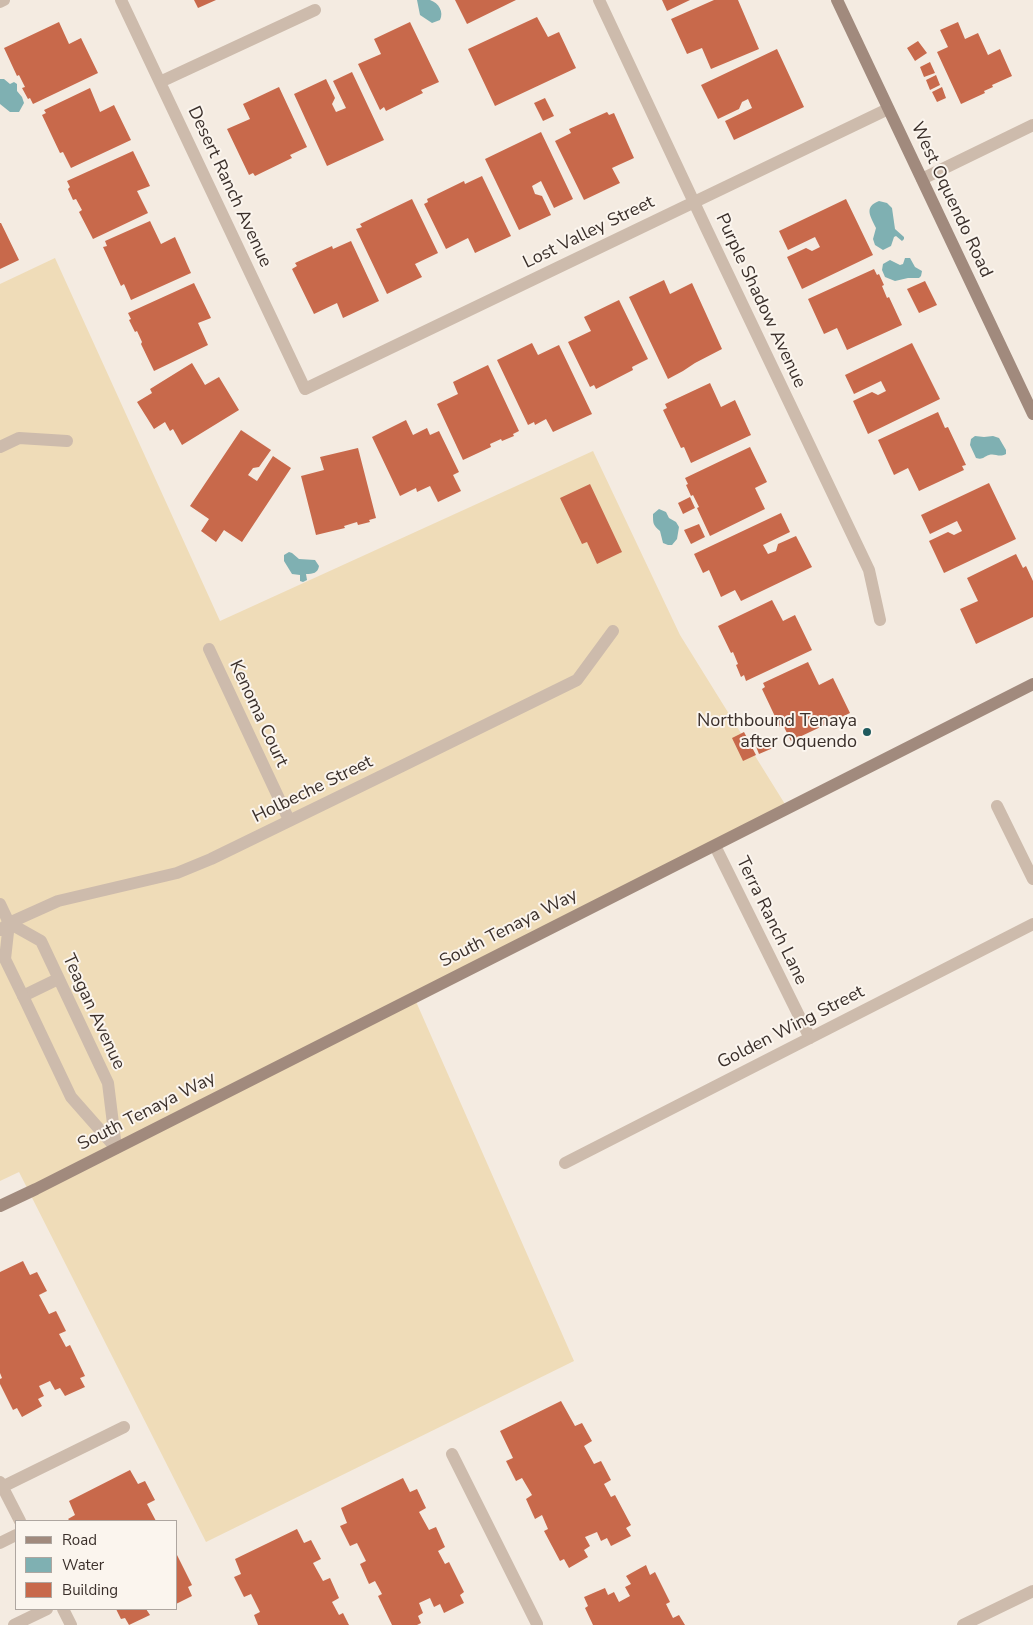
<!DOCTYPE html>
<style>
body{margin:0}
#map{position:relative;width:1033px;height:1625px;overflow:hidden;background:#f4ebe1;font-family:"Nunito Sans",sans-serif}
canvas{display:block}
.legend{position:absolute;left:15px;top:1520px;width:162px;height:90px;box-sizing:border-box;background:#fbf5ee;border:1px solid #aea6a0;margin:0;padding:6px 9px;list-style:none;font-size:15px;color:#3b302b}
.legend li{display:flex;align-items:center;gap:10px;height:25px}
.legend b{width:25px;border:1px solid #aea6a0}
</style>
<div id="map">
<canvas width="1033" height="1625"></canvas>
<ul class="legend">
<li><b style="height:6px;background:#a18a7d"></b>Road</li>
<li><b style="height:14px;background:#7fb0b2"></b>Water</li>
<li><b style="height:14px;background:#c8694b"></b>Building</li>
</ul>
</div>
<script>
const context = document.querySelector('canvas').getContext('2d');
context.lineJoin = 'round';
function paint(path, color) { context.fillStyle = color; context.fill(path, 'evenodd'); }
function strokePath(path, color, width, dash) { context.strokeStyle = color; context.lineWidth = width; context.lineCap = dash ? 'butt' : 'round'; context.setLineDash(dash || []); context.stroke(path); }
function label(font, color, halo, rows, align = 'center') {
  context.font = font + ' "Nunito Sans",sans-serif'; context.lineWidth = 4; context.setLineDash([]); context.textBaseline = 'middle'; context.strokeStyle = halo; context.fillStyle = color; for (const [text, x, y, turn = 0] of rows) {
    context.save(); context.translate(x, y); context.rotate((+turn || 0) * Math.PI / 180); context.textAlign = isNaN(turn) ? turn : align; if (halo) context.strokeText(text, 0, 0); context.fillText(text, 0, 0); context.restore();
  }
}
const sand = new Path2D(`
 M55 258 220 621 593 451 680 635 788 809 414 997 574 1361 206 1542 19 1172 0 1181V284Z`);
const water = new Path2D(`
 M417 0C420 0 427 0 430 0 439 3 444 12 440 20L432 23 420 15Z
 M0 79H4L10 84 14 82 17 84V91L22 97 24 103 19 112H10L0 104Z
 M879 201 887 203 892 208 895 229 904 237V239L902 241 896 236 894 237 891 246 883 250 875 245 873 239 876 228C871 217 863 207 879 201Z
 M905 258H910L915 267 922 271 921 276 919 278H908L895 281 885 277 882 270 883 264 890 260 900 265 903 264Z
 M975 436 984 437 993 436 999 438 1006 450V454C999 458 995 453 989 455 983 457 983 460 976 458L970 445 971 439Z
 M659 509 666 512 669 518 676 522 679 527 677 539 672 545H668L663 543 660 531C653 525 653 524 653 514Z
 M289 552 292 553 299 559 315 560 319 566C318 573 313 574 306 574L307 580 303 582 300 581V575L292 574 284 561V555Z`);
const building = new Path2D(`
 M194 0H216L198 8Z
 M455 0H516L467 24Z
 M662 0H690L667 11Z
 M714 0H738L759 49 711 69 702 48 687 54 671 19Z
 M537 17 548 37 559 32 576 68 495 106 468 49Z
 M59 22 69 44 81 38 98 73 33 104 30 98 28 99 22 88 25 87 19 75 17 76 4 48Z
 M410 22 439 82 421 90 423 93 386 111 384 107 380 110 358 64 381 54 374 39Z
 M958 22 965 39 978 33 988 55 1000 49 1012 76 992 85 993 87 984 91 985 93 961 104 937 52 948 47 940 30Z
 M918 41 927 53 915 61 907 48Z
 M777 49 804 107 734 140 725 121 752 108 748 99 742 102 739 109 718 119 701 85Z
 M930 62 935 73 924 77 920 67Z
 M352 72 384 140 327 166 294 94 326 79 335 98 332 104 336 112 346 108 333 81Z
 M936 75 940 85 930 90 926 80Z
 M279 87 307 147 290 155 292 158 255 176 253 173 249 175 227 129 250 119 243 104Z
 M942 87 946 98 937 102 932 92Z
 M90 88 100 112 114 105 131 140 71 168 63 152 60 153 42 115 46 113 44 110Z
 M545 98 554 116 543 121 534 103Z
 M607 112 609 115 614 113 634 158 612 168 620 183 584 200 555 141 571 133 569 129Z
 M541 132 573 199 554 208 541 181 532 186 535 194 542 196 551 215 519 230 485 159Z
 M133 151 150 186 137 191 148 213 93 239 79 212 82 210 76 199 73 200 68 189 70 187 67 181Z
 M482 176 511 236 475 253 468 238 446 249 424 204 428 202 427 199 464 181 465 184Z
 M412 199 438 253 415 264 422 277 387 294 356 229 362 227 360 224Z
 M846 199 873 255 802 289 787 257 806 248 812 251 820 247 815 237 788 250 779 231Z
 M150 221 161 244 175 237 191 273 131 300 124 284 121 286 103 247 107 246 105 241Z
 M0 223H1L19 260 0 269Z
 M351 241 379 301 343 318 337 303 314 314 292 269 297 266 295 263 332 246 333 249Z
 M874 269 877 275 879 274 884 285 882 286 887 298 889 297 902 325 847 350 837 328 824 334 808 299Z
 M664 280 670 294 692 283 722 349 695 363 683 371 668 379 629 297Z
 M925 281 937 305 919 313 907 289Z
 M194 283 211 318 198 323 208 345 154 371 141 344 142 342 137 331 135 332 129 320 131 319 128 313Z
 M619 300 648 359 632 367 633 370 596 389 594 385 590 387 568 342 591 331 584 317Z
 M532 343 538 355 559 345 592 414 553 432 546 419 535 425 534 422 528 425 497 360Z
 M912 343 940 399 868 434 853 401 872 392 878 395 886 391 881 381 854 394 845 375Z
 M192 363 205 385 219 377 239 410 182 445 173 429 170 431 165 422 154 429 137 402 152 393 150 389Z
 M488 365 519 431 513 434 514 436 502 441 501 439 490 444 491 447 463 460 437 404 458 394 453 382Z
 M710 383 721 407 735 400 751 435 691 463 684 447 681 448 663 410 667 408 665 404Z
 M938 412 945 428 948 427 966 465 962 466 964 470 919 491 908 468 894 475 878 440Z
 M406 420 413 435 427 428 430 435 439 431 459 472 453 475 461 491 438 502 430 486 417 492 416 488 400 496 372 437Z
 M241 430 271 450 259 467 253 468 248 475 257 481 273 456 291 468 242 542 224 530 216 542 201 531 209 519 190 506Z
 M750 447 767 482 755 488 765 509 710 536 697 508 699 507 693 495 691 496 686 485 688 484 685 478Z
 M358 448 376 518 369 520 370 522 358 525 357 522 344 526 345 528 316 535 301 476 324 470 320 457Z
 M989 483 1016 539 944 573 929 541 948 532 954 535 962 531 957 521 930 534 921 515Z
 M590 484 622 552 597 564 587 542 582 544 560 498Z
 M690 497 695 508 683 514 678 503Z
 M781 513 790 532 763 545 768 554 776 551 778 544 796 536 812 567 741 601 735 590 721 597 709 570 703 573 694 554Z
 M699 524 705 537 691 544 684 530Z
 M1016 554 1023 568 1026 566 1033 581V617L976 644 960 609 978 601 967 578Z
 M772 600 783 621 795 615 812 650 746 681 744 675 741 677 736 665 738 664 733 652 731 653 718 626Z
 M808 662 819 685 833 678 850 713 791 741 783 725 780 727 762 689 765 687 763 683Z
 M744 732 756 755 743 761 732 738Z
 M768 738 773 748 759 754 755 744Z
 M23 1261 30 1275 37 1272 47 1291 39 1295 49 1314 56 1311 66 1331 59 1334 66 1347 70 1345 85 1376 80 1378 85 1387 65 1396 60 1388 55 1390 50 1381 39 1386 44 1396 38 1399 42 1406 22 1417 17 1408 13 1410 0 1384V1379L2 1378 0 1373V1272Z
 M561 1401 575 1426 582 1423 592 1441 584 1446 594 1464 601 1461 611 1480 604 1484 611 1497 615 1495 631 1525 626 1528 631 1536 611 1546 607 1538 601 1541 597 1532 585 1537 590 1546 584 1550 588 1557 569 1568 564 1559 560 1561 544 1531 548 1529 542 1515 535 1519 526 1499 532 1495 522 1478 516 1481 506 1461 513 1458 500 1431Z
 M130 1470 138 1484 145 1481 155 1500 147 1504 156 1521H70L68 1519 75 1515 69 1501Z
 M403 1478 410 1492 417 1489 426 1508 419 1512 429 1530 436 1527 445 1547 438 1551 445 1564 449 1562 464 1592 460 1595 464 1603 444 1613 440 1604 434 1607 430 1598 419 1603 423 1613 418 1616 421 1623 417 1625H392L378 1596 382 1594 375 1581 369 1584 360 1564 366 1561 357 1543 350 1546 340 1526 347 1523 341 1508Z
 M297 1529 304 1543 311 1540 321 1559 313 1563 323 1581 330 1578 339 1598 332 1602 339 1615 343 1613 349 1625H258L254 1615 260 1612 251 1594 244 1597 234 1577 241 1574 235 1559Z
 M176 1553 192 1585 188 1587 192 1596 176 1604Z
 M646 1565 650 1575 655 1572 670 1602 666 1604 673 1618 679 1615 685 1625H593L585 1608 588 1606 584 1597 605 1588 608 1595 614 1592 619 1602 630 1596 625 1587 631 1584 626 1576Z
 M116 1609H146L150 1615 129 1625 125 1618 121 1619Z`);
const lane = new Path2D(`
 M23 996 58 979
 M452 1454 537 1624
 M0 1482 20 1521
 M2 1487 124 1427
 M0 1543 16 1535
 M63 1609 71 1625
 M14 1625 47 1609`);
const street = new Path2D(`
 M121 0 305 389 888 109
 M599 0 707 230 869 570 880 620
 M0 2 4 0
 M160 82 315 10
 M922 179 1033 125
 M0 447 19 438 67 441
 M209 649 289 820
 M997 806 1033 879
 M715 846 810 1038
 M0 904 9 923 5 959 23 996 71 1097 116 1148
 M9 923 41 941 108 1083 116 1148
 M0 930 9 923 58 901 177 873 211 859 402 766 577 680 613 631
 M565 1163 1033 924
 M963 1625 1033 1591`);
const secondary = new Path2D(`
 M837 0 1033 414
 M0 1206 36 1189 1033 684`);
const markers = [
 [867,732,5,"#1f5a5e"]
];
const streetNames = [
 ["Desert Ranch Avenue",229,187,65],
 ["West Oquendo Road",951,200,65],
 ["Lost Valley Street",589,233,-26],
 ["Purple Shadow Avenue",760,301,65],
 ["Kenoma Court",258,714,65],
 ["Holbeche Street",313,790,-26],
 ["Terra Ranch Lane",771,921,64],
 ["South Tenaya Way",509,929,-27],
 ["Teagan Avenue",93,1012,65],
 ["Golden Wing Street",791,1028,-27],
 ["South Tenaya Way",147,1112,-27]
];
const poiNames = [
 ["Northbound Tenaya",857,722],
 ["after Oquendo",857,743]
];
paint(sand, '#efdcb8');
paint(water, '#7fb0b2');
paint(building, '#c8694b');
strokePath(lane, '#cdbbac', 12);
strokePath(street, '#cdbbac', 12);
strokePath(secondary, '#a18a7d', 12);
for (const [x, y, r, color] of markers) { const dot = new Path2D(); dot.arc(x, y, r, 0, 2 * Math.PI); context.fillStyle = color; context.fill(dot); strokePath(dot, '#fbf5ee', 2); }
label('18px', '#3b302b', '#fbf5ee', streetNames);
label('18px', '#3b302b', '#fbf5ee', poiNames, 'right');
</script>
